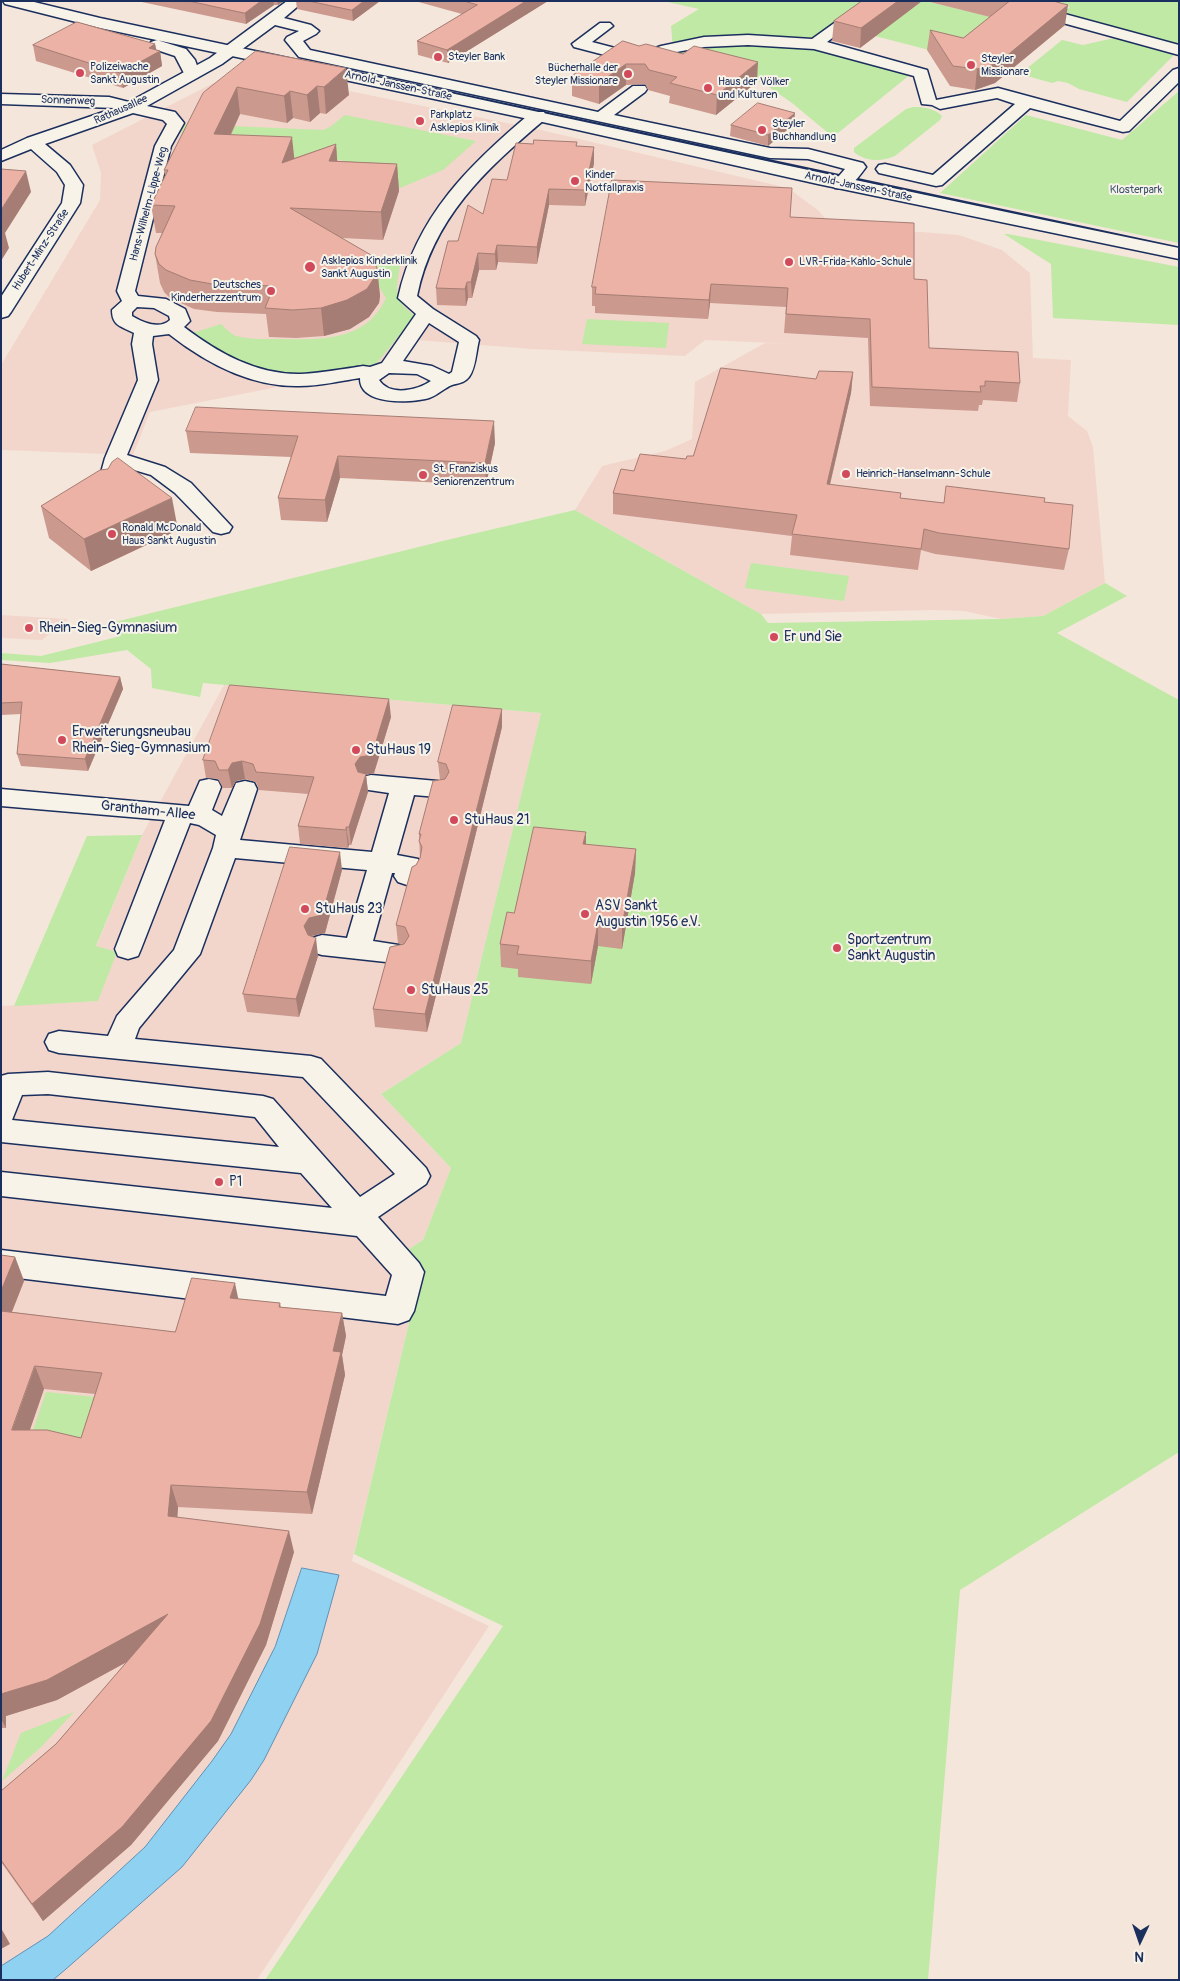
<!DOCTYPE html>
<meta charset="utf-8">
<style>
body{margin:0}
#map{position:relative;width:1180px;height:1981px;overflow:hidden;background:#f5e6db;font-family:Pangolin,sans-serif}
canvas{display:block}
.frame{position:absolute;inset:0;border:2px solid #1b2f5e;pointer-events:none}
.north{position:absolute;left:1115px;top:1916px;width:50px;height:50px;-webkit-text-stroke:4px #f7f3e8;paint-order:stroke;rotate:183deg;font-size:14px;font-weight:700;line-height:20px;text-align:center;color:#1b2f5e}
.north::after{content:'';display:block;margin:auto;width:18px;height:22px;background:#1b2f5e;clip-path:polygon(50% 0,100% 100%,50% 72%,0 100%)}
</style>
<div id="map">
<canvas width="1180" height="1981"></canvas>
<div class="frame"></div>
<div class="north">N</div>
</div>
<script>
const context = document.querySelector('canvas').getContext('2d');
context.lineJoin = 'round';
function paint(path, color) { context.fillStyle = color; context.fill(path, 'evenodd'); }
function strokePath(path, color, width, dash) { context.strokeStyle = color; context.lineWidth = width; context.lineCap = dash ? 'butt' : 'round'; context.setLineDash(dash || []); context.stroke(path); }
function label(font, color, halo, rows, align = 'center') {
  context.font = font + ' Pangolin,sans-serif'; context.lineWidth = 4; context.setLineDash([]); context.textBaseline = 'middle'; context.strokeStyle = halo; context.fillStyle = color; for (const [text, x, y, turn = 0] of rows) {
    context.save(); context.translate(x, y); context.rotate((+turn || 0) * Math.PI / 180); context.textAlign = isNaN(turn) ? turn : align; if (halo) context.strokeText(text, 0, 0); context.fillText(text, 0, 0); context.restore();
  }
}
const built = new Path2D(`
 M241 69 541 130 788 188 819 211 830 225 862 234 922 232 959 235 1002 250 1030 273 1033 358 1071 360 1068 416 1087 431 1093 447 1105 583 1043 616 1001 619 964 611 932 610 761 614 575 510 602 466 665 451 692 439 695 382 765 343 796 344 705 340 685 356 532 349 403 339 380 367 150 412 133 455 1 450V365L100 200 101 173 92 145Z
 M1 615 68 619 42 640 1 638Z
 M224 685 541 713 461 1043 381 1094 451 1168 423 1240 409 1249 422 1268 352 1561 489 1626 257 1980H1V1006L98 1001 116 952 96 947 142 835Z`);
const green = new Path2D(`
 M663 1H863L804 44 911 74 833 137 792 103 763 83 674 60 671 26 699 9Z
 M922 1H926L1007 21 960 58 875 36Z
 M1049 1H1179V46L1061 14 1070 7Z
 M1114 38 1174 55 1127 102 1079 89 1068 83 1058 81 1052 83 1020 74 1062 40 1083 45Z
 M1179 91V243L940 193 1026 115 1122 140Z
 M913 107C924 107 934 108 942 116L940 120 895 156C881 162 866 162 854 152V148L906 109Z
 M345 115 476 141 443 170 400 188 337 185 342 160 177 157 183 124 323 130 330 127Z
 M1004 234H1008L1179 267V325L1053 318 1051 264Z
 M335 256 401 260C397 288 390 297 415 316L376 364 290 376 235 363 189 334 221 324C225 328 231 334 236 336 250 340 268 339 282 339 322 340 367 341 386 298L376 282Z
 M587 319 669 323 666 348 582 344Z
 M575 510 761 614 768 623 1001 619 1043 616 1105 583 1127 596 1057 633 1179 700V1452L960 1590 928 1980H265L503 1626 354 1554 422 1268 409 1249 423 1240 451 1168 381 1094 461 1043 541 713 203 683 200 697 152 688 151 669 127 650 50 663 1 660V653L41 656 121 636 115 622 451 539Z
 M751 563 849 576 844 601 745 588Z
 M142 835 96 946 117 952 98 1001 14 1006 87 836Z
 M46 1392 106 1398 87 1458 26 1451Z
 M74 1712 41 1747 2 1781 21 1733Z`);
const water = new Path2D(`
 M302 1568 339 1575 317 1654 264 1760 251 1780 182 1867 66 1969 53 1980H1V1966L48 1936 145 1847 212 1761 231 1734 275 1647Z`);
const minor = new Path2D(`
 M287 1H304L284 18 311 25 319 31 316 34 303 41 310 50 598 112 633 86H645L647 89 645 92 614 115 770 148 808 149 863 163 866 167C858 178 849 191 835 188L832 184 845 169 808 159 770 158 299 57 285 40 287 37 299 31 275 25 222 64 147 106 175 112 184 123 171 146 135 291 138 296 166 299 185 309 190 321 184 327C218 353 257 375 301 374 322 373 343 369 363 366L370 367 382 363 416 314 398 298C416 216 470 164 532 112H544L546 116 544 120C485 170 433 218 417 296L433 309 476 336 479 340C476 351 476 368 469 377 464 383 459 383 452 385 444 388 438 395 429 398 412 403 359 406 360 378 340 381 320 386 299 386 251 387 206 363 169 334L153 336 152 344 158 380 127 455 165 467 191 483 232 527 229 532 221 534 213 532 175 493 151 475 124 467 117 494 114 499 106 500 98 499 95 494 105 458 138 380 132 344 134 333C121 326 112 326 112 310L122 301 117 291 155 146 167 124 163 120 133 113 45 144 70 165 83 185 80 203 11 312 8 316 1 318V297L62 203 65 185 57 172 31 149 1 161V150L27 138 115 108 1 104V94L109 97 129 102 210 58ZM137 307 154 308 169 316 170 320C159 330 142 322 132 316V312ZM429 323 459 342 452 372 449 374 432 366 403 361ZM389 373 417 374 431 381C418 390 390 397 379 380Z
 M865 1H882L827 42 927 70 936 100 998 88 1120 121 1173 70 1179 68V82L1129 131 1123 132 1030 108 942 185 936 186 879 173 876 169 879 165 885 164 933 175 1015 104 997 98 940 109 932 105 922 104 914 76 814 49 748 45 704 47 671 53 639 64 574 47 572 44 600 23H610L613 26 592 42 638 54 661 46 704 37 748 35 812 39Z
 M992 1H1017L1179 45V55L994 4Z
 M371 775 437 781 446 783 449 789 446 795 437 797 414 795 397 855 418 859 422 865 420 876 416 882 407 885 398 882 394 876 395 873H392L373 941 405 946 409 953 405 960 395 963 322 955 312 952 309 945 312 938 322 935 347 938 367 870 235 858 200 954 139 1028 135 1039 311 1056 321 1059 426 1168 430 1176 426 1184 378 1217 419 1263 424 1272 414 1311 409 1320 398 1324 1 1276V1250L386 1296 392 1275 357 1236 1 1196V1172L332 1208 301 1173 1 1142V1076L8 1074 48 1072 263 1096 273 1099 360 1197 395 1174 303 1077 59 1053 49 1050 45 1042 49 1034 59 1031 108 1036 117 1016 174 950 213 848 216 835 199 825 190 823 141 949 138 956 128 959 118 956 115 949 165 820 1 806V789L189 806 200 781 209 779 218 781 221 787 212 810 222 816 236 783 245 781 254 783 257 789 240 840 372 852 389 793 362 789 359 783 362 777ZM48 1094 255 1117 279 1147 12 1120 22 1095Z`);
const major = new Path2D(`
 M3 1H30L100 18C460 94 819 174 1179 248V259L818 184 538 121 100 28 5 4Z
 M157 40 186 49 195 60 200 74 198 77H186L175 56 151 48 149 45 151 42Z`);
const wall = new Path2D(`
 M137 1H284L278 5H274L246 24Z
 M296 1H380L353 21 297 9Z
 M415 1H548L448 63 418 55 417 41 462 14Z
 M862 1H922L860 48 832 41 834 21Z
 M926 1H1053L1065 25 995 83 975 90 950 86 927 50 930 30 963 38 990 17Z
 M623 41 757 82 716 115 669 103 670 96 648 90 645 84 626 85 599 104 572 96V76Z
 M155 44 156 50 160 51 162 66 123 88 36 61 33 45Z
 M256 51 349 95 326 114 320 113 310 122 293 118 287 123 240 114 231 135 294 158 336 144 337 161 397 164 399 191 383 240 342 238 377 268 380 296 379 303 369 317 350 329 324 336 296 338 269 337 266 314 217 312 194 309 170 298 164 292 160 283 155 254 162 233H156L151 205 165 176 164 170Z
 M794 124 768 146 730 136 731 125Z
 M577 142V146L594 163 585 206 549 205 537 264 498 262 496 270H479L472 298H468L466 306 437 305 436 288 458 241 483 214 533 144Z
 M790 217 914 279 929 348 1020 383 1017 402 983 400 982 405H979L978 411 870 406 868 338 784 333 786 307 710 303 708 319 595 313V306H592V287Z
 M853 372 851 393 830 485 901 498 944 503 1044 502 1069 549 1064 570 935 554 921 550 918 570 790 555 792 536 613 514V493L634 471 686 459 693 456 816 379Z
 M186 431 495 443 486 485 340 478 327 522 281 520 278 498 291 457 190 453Z
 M41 506 178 530 91 571 49 538Z
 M1 664 120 677 123 689 88 771 21 766 17 754 21 714 1 715Z
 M502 709V727L427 1032 375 1027 373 1009 403 944 398 943 396 925 416 865 420 858 419 834 440 780 438 762Z
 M391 717 374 773 366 775 368 792 351 845H349L348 848 300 844 298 826 308 794 259 790 256 782 245 779 236 781 232 788H223L218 779 206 778 203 760Z
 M586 845 636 849 635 873 622 949 598 946 591 984 518 977V969L501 967 500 944 514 913Z
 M342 870 325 933 311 936 318 956 299 1017 247 1012 243 994Z
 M1 1255 15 1257 24 1281 12 1312 175 1332 238 1299 280 1303 281 1307 342 1313 346 1336 342 1355 345 1375 312 1514 178 1507 177 1517 294 1552 266 1645 218 1741 131 1845 43 1921 1 1862V1791L56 1744 127 1662 57 1700 6 1716V1728H1ZM44 1389 95 1394 81 1438 30 1430Z`);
const shadedWall = new Path2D(`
 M261 1H273L274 5 246 24 245 13Z
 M277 1H284L278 5Z
 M364 1H380L353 21 352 10Z
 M526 1H548L448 63 447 50Z
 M898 1H922L860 48 861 28Z
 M1068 5 1065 25 995 83 975 90 977 69Z
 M155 44 157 53 160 51 162 66 123 88 120 73 149 48Z
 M758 62 757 82 716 115 717 95Z
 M626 64V85L599 104V83Z
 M346 68 349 95 326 114 324 87Z
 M317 86 320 113 310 122 307 95Z
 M237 87 240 114 218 161 214 134Z
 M290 91 293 118 287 123 284 96Z
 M795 113 794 124 768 146V135Z
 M292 137 295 165 282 163Z
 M336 144 338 172 329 161Z
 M594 147V163L585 206V190Z
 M397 164 399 191 383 240 381 212Z
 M26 171 31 192 5 233 9 248 1 261V210Z
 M549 189V205L537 264V247Z
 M497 245 498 262 496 270 495 254Z
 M478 253 479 270 472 298 471 282Z
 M377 268 380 296 379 303 369 317 350 329 324 336 321 308Z
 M467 282 468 298 466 306 465 289Z
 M711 284 710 303 708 319 709 300Z
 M853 372 851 393 825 505 827 484Z
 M494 421 495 443 486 485 485 463Z
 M338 456 340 478 327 522 325 500Z
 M172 498 178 530 91 571 84 539Z
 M120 677 123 689 88 771 85 759Z
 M389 699 391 717 374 773 366 775 368 792 351 845 349 827 357 782 355 764Z
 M502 709V727L427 1032 425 1014Z
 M242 761 245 779 236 781 232 788 228 770 232 763Z
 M346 827 349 845 348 848 346 830Z
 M586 832V855L583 844Z
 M636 849 635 873 622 949V926Z
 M340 852 342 870 325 933 311 936 307 944 304 926Z
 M598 923V946L591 984V961Z
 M316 938 318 956 299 1017 296 999Z
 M15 1257 24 1281 3 1334 1 1328V1291Z
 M235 1283 240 1307 230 1298Z
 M342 1313 346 1336 342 1355 345 1375 312 1514 307 1492 333 1351Z
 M35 1366 44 1389 22 1452 12 1430Z
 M171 1485 178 1507 176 1538 168 1516Z
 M289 1531 294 1552 266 1645 218 1741 131 1845 43 1921 32 1904Z
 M168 1614 176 1635 57 1700 6 1716V1728L1 1719V1694Z
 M1 1928 10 1944 1 1949Z`);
const building = new Path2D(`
 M189 1H261L245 13Z
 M309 1H364L352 10Z
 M464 1H526L447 50 417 41 477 5Z
 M862 1H898L861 28 834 21Z
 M1010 1H1053L1068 5 998 63 977 69 953 66 930 30 963 38Z
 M77 22 155 44 149 48 160 51 120 73 33 45Z
 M623 41 639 46 646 44 683 54 694 46 758 62 717 95 670 83 677 77 649 70 645 64H626L599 83 572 76Z
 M256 51 346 68 324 87 317 86 307 95 290 91 284 96 237 87 214 134 292 137 282 163 336 144 329 161 397 164 381 212 290 208 371 255 377 268 376 275 367 289 347 300 321 308 293 310 265 308 274 286 212 284 190 280 166 270 159 264 155 254 156 247 175 206 151 205 168 170H164L203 93Z
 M758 103 795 113 768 135 731 125Z
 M534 140 577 142 576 146 594 147 585 190 549 189 537 247 497 245 495 254 478 253 471 282H467L465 289 436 288 448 241H458L468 205 483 214 492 179 507 180 516 143 533 144Z
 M1 169 26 171 1 210Z
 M612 180 792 188 790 217 914 223V279L927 280 929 348 1018 352 1020 383 985 381V386H980L981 392 872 387 870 319 786 314 788 288 711 284 709 300 595 294 596 287H592Z
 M721 368 816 379 819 371 853 372 827 484 901 493 900 498 944 503 946 486 1045 498 1044 502 1073 505 1069 549 939 533 924 529 921 549 792 534 797 515 613 493 621 469 634 471 640 454 686 459 687 456H693Z
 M196 407 494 421 485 463 338 456 325 500 278 498 298 436 186 431Z
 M118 458 172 498 84 539 41 506 100 470 108 469 112 462Z
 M1 664 120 677 85 759 17 754 22 702 1 703Z
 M230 685 389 699 372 755 360 757 355 764 358 772 366 774 349 827H346V830L298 826 314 777 256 772 253 764 242 761 232 763 228 770H219L215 761 203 760Z
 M453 705 502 709 425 1014 373 1009 390 947 404 944 409 936 405 927 396 925 412 867 416 865 420 858 422 847 419 841 421 834H419L433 781 445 779 449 772 446 764 438 762Z
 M534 827 586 832 583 844 636 849 622 926 598 923 591 961 517 954 519 946 500 944 507 912 514 913Z
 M290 847 340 852 322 915 309 918 304 926 308 935 316 938 296 999 243 994Z
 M1 1255 15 1257 1 1291Z
 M192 1278 235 1283 230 1298 280 1303 279 1307 342 1313 333 1351 341 1352 307 1492 171 1485 168 1516 289 1531 260 1624 211 1721 122 1827 32 1904 1 1860V1791L56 1744 168 1614 47 1680 1 1694V1311L175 1332ZM35 1366 102 1373 81 1438 47 1430H12Z`);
const markers = [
 [438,57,5,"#d1495b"],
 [971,65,5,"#d1495b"],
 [80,73,5,"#d1495b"],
 [628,74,5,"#d1495b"],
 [708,88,5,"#d1495b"],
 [420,121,5,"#d1495b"],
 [762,130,5,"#d1495b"],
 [575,181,5,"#d1495b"],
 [789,262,5,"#d1495b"],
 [310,267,6,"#d1495b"],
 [271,291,5,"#d1495b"],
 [846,474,5,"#d1495b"],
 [423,475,5,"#d1495b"],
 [112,534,5,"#d1495b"],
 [29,628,5,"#d1495b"],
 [774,637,5,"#d1495b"],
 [62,740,5,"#d1495b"],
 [356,750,5,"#d1495b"],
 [454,820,5,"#d1495b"],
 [305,909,5,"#d1495b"],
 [585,914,5,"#d1495b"],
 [837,948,5,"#d1495b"],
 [411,990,5,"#d1495b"],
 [219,1182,5,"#d1495b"]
];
const farPoinames = [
 ["Steyler Bank",448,57],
 ["Steyler",981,59],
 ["Missionare",981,72],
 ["Polizeiwache",90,67],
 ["Sankt Augustin",90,80],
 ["Bücherhalle der",618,68,"right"],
 ["Steyler Missionare",618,81,"right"],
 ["Haus der Völker",718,82],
 ["und Kulturen",718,95],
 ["Parkplatz",430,115],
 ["Asklepios Klinik",430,128],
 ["Steyler",772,124],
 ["Buchhandlung",772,137],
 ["Kinder",585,175],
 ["Notfallpraxis",585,188],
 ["Asklepios Kinderklinik",321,261],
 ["Sankt Augustin",321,274],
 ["LVR-Frida-Kahlo-Schule",799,262],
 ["Deutsches",261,285,"right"],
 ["Kinderherzzentrum",261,298,"right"],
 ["St. Franziskus",433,469],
 ["Seniorenzentrum",433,482],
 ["Heinrich-Hanselmann-Schule",856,474],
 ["Ronald McDonald",122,528],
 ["Haus Sankt Augustin",122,541]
];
const farStreetnames = [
 ["Arnold-Janssen-Straße",398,86,12],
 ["Sonnenweg",68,101,2],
 ["Rathausallee",121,110,-24],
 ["Arnold-Janssen-Straße",858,187,12],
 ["Hans-Wilhelm-Lippe-Weg",149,204,-75],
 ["Hubert-Minz-Straße",41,250,-57]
];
const farParknames = [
 ["Klosterpark",1136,190]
];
const poiNames = [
 ["Rhein-Sieg-Gymnasium",39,628],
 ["Er und Sie",784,637],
 ["Erweiterungsneubau",72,732],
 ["Rhein-Sieg-Gymnasium",72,748],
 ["StuHaus 19",366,750],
 ["StuHaus 21",464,820],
 ["ASV Sankt",595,906],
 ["Augustin 1956 e.V.",595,922],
 ["StuHaus 23",315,909],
 ["Sportzentrum",847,940],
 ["Sankt Augustin",847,956],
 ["StuHaus 25",421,990],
 ["P1",229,1182]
];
const streetNames = [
 ["Grantham-Allee",148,811,6]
];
paint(built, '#f2d6cb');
paint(green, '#bfe9a5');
paint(water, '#8fd1f0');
strokePath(water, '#6190b6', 1);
strokePath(minor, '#1b2f5e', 3);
strokePath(major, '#1b2f5e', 3);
paint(minor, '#f7f3e8');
paint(major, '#f7f3e8');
paint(wall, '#cb998e');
paint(shadedWall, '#a57d74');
paint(building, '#ecb2a5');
strokePath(building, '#a57d74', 1);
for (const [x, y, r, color] of markers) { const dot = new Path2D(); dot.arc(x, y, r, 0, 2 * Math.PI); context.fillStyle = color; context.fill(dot); strokePath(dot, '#f7f3e8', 2); }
label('11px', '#1b2f5e', '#f7f3e8', farPoinames, 'left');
label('11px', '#1b2f5e', '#f7f3e8', farStreetnames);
label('11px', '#3c546c', '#f7f3e8', farParknames);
label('14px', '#1b2f5e', '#f7f3e8', poiNames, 'left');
label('14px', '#1b2f5e', '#f7f3e8', streetNames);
</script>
